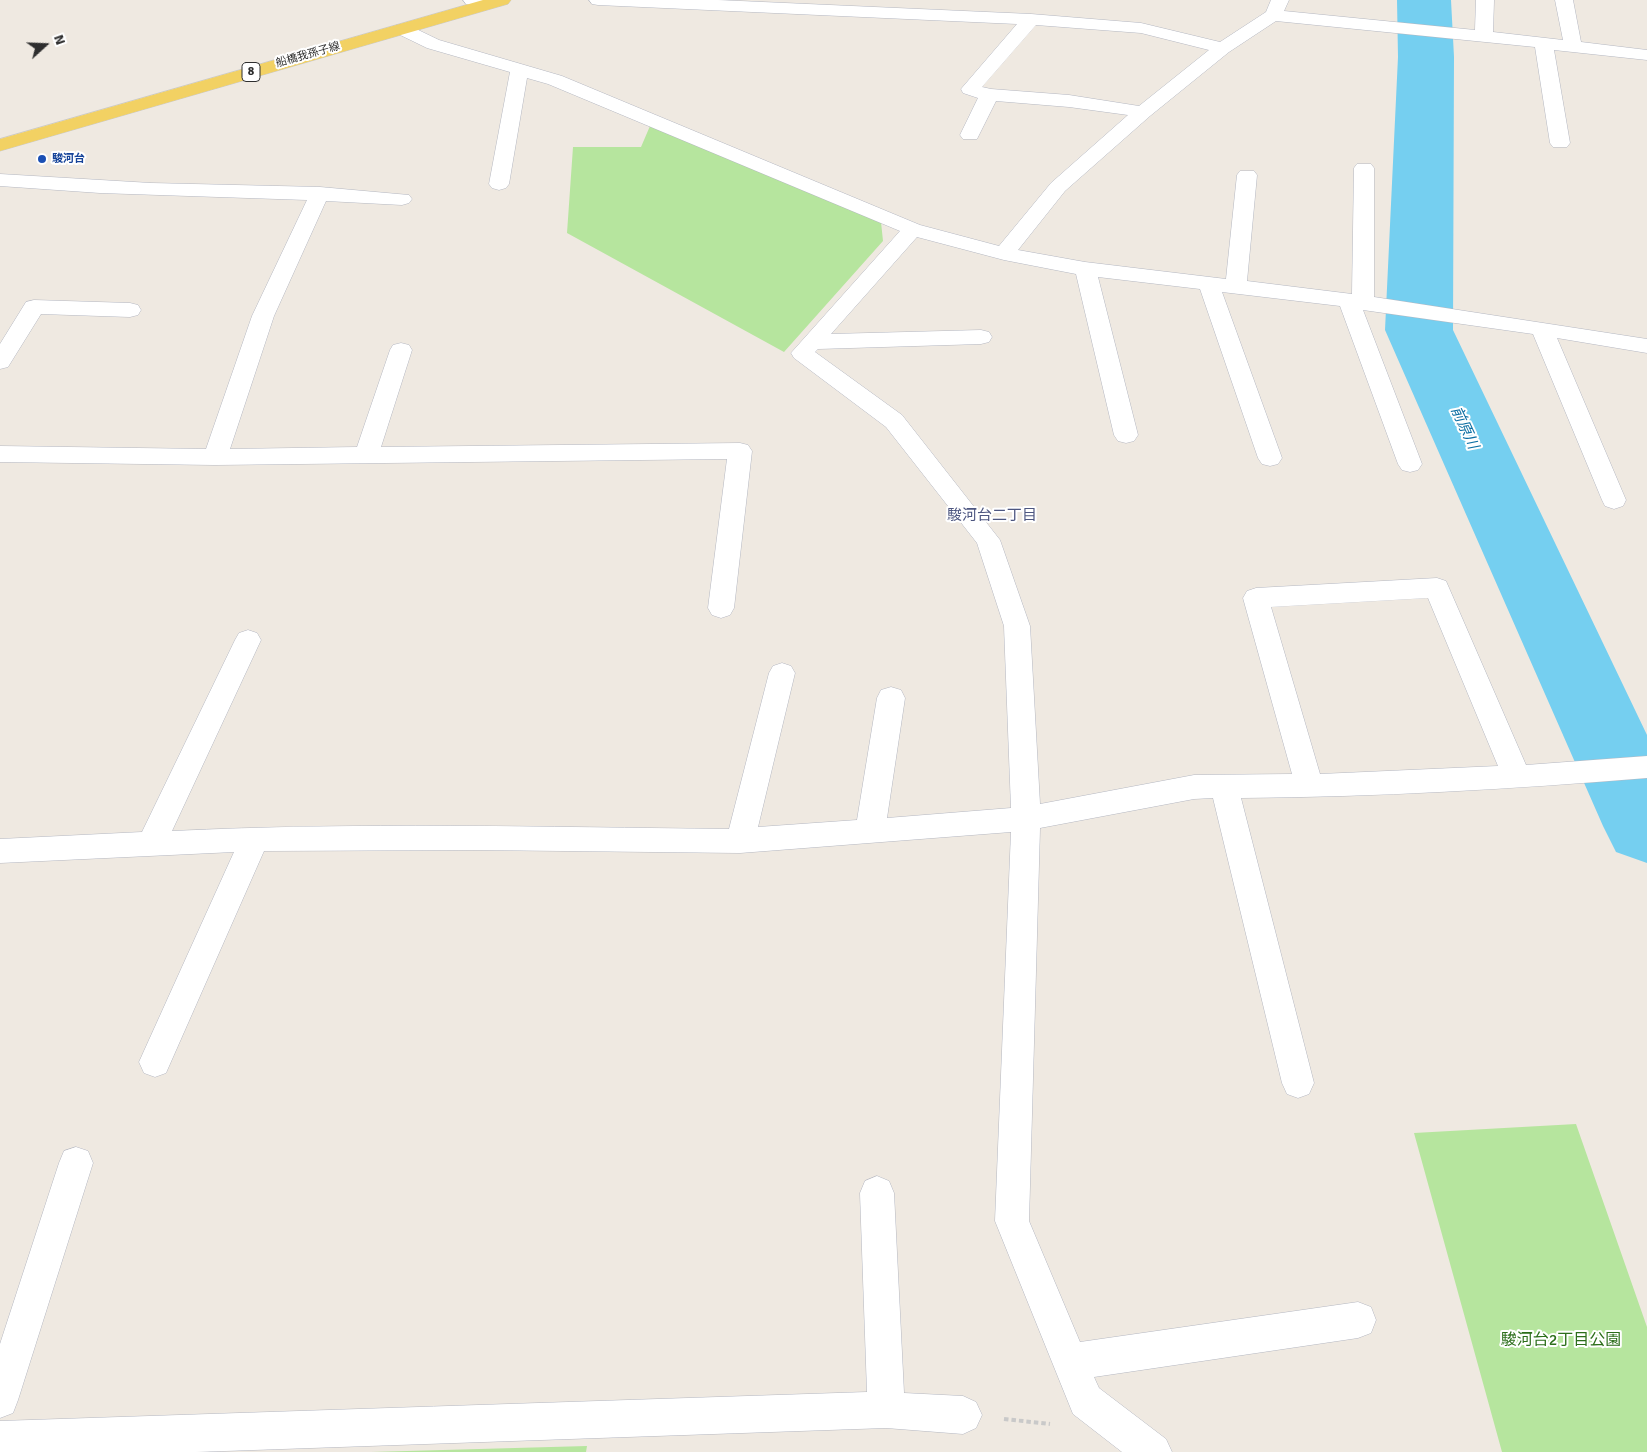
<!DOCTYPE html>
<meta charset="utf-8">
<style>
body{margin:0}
#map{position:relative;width:1647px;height:1452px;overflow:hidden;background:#efe9e1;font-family:Signika,sans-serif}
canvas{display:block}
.north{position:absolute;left:20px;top:20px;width:50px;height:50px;-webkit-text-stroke:4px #fff;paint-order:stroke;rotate:70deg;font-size:14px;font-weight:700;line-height:20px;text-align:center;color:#2e2e2e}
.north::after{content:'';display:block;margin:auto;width:18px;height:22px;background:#2e2e2e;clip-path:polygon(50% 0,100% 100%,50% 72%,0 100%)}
</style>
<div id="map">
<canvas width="1647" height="1452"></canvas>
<div class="north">N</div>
</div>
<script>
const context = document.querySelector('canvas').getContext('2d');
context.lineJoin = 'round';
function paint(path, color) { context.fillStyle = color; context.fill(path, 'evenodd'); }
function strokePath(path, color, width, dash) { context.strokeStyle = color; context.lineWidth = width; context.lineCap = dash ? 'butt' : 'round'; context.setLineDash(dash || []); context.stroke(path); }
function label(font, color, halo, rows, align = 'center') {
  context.font = font + ' Signika,"Noto Sans JP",sans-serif'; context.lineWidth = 4; context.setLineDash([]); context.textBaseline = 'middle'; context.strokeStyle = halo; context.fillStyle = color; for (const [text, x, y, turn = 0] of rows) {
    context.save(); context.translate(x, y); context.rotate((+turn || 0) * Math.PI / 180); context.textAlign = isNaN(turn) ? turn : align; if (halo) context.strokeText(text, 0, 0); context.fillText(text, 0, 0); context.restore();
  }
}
const green = new Path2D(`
 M650 126 881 222 883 241 784 352 567 233 573 147H641Z
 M1576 1124 1647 1327V1452H1502L1414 1133Z
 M587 1446 586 1452H371Z`);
const river = new Path2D(`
 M1397 0H1451L1454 57 1453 330 1647 735V863L1616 852 1603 826 1385 330 1398 57Z`);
const path = new Path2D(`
 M1004 1419 1050 1424`);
const minor = new Path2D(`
 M463 0H497L499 3 496 7 490 8 466 4Z
 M589 0H718L1031 14 1141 23 1220 42 1266 12 1271 0H1289L1284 11 1475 30 1476 0H1494L1493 32 1563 40 1555 0H1573L1581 42 1647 50V60L1554 50 1570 143 1567 147H1553L1550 143 1535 47 1276 21 1229 52 1150 116 1065 191 1018 250 1085 262 1226 279 1237 175 1240 171H1254L1257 175 1247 281 1352 294 1354 168 1357 164H1371L1374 168V297L1647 339V353L1557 338 1626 500 1623 506 1614 509 1605 506 1602 500 1533 334 1363 310 1422 464 1418 470 1410 472 1402 470 1398 464 1340 306 1222 292 1282 458 1278 464 1270 466 1262 464 1258 458 1200 289 1098 277 1138 435 1134 441 1126 443 1118 441 1114 435 1076 274 1004 260 917 237 831 334 981 330 989 332 992 337 989 342 981 344 818 349 815 352 902 415 1000 540 1030 626 1040 804 1194 775 1292 774 1243 598 1247 591 1256 588 1437 578 1446 581 1526 765 1647 756V778C1512 789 1377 797 1241 798L1314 1083 1309 1094 1298 1098 1287 1094 1282 1083 1213 798 1194 799 1040 828 1029 1221 1080 1342 1358 1302 1371 1307 1376 1320 1371 1333 1358 1338 1094 1377 1099 1388 1166 1439 1172 1452H1122L1073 1414 995 1221 1011 832 740 853 476 850 264 851 166 1073 155 1077 144 1073 139 1062 234 852 0 863V839L142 832 235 640 239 633 248 630 257 633 261 640 172 831C357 822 543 827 729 829L769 673 773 666 782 663 791 666 795 673 758 827 857 820 877 698 881 690 891 687 901 690 905 698 887 818 1011 808 1004 626 977 543 886 427 794 358 791 353 900 231 548 84 527 78 509 184 506 188 499 190 492 188 489 184 510 72 427 48 396 33 393 29 396 25H408L439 40 562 76 920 225 999 246 1051 183 1128 115 1069 107 996 101 977 139H963L960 135 978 98 963 93 961 89 1017 24 598 5 592 4ZM1036 25 1141 33 1209 50 1139 106 1069 95 991 89 982 87ZM1428 598 1498 766 1320 774 1271 607Z
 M0 174 151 183 320 187 409 195 412 199 409 203 402 205 326 201 274 316 230 449 357 447 390 350 393 345 401 343 409 345 412 350 381 447 740 443 748 445 752 451 734 608 730 615 721 618 712 615 708 608 727 459 215 465 0 462V446L206 449 252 316 307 200 100 193 0 186Z
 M34 300 130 303 138 305 141 310 138 315 130 317 41 314 8 367 0 369V344L26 302Z
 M76 1147 88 1151 93 1163 18 1400 13 1413 0 1418V1344L59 1163 64 1151Z
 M877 1176 889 1181 894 1193 904 1393 963 1396 976 1402 982 1415 976 1428 963 1434 886 1428 196 1452H0V1421L867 1392 860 1193 865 1181Z`);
const major = new Path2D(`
 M483 0H511L508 4 0 151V139Z`);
const markers = [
 [42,159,5,"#1a4fb4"]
];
const farStreetnames = [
 ["船橋我孫子線",308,55,-16]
];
const farTransitnames = [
 ["駿河台",52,159]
];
const shields = [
 [251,72,18]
];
const shieldNames = [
 ["8",251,72]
];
const waterNames = [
 ["前原川",1464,428,65]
];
const neighbourhoodNames = [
 ["駿河台二丁目",992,516]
];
const nearParknames = [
 ["駿河台2丁目公園",1561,1341]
];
paint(green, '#b6e59e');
paint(river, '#75cff0');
strokePath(minor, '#b4b7c1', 1);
strokePath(major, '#c9c9c9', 1);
strokePath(path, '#c9c9c9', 4, [4.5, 3]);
paint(minor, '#fff');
paint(major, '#f2d163');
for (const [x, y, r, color] of markers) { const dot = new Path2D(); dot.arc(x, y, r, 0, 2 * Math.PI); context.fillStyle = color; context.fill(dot); strokePath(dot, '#fff', 2); }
label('11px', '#2e2e2e', '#fff', farStreetnames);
label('bold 11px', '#164399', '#fff', farTransitnames, 'left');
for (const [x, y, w] of shields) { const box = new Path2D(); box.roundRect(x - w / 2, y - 9.5, w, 19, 4); context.fillStyle = '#fff'; context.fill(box); strokePath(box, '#2e2e2e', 1); }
label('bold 12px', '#2e2e2e', null, shieldNames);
label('italic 15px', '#0d6fa3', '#fff', waterNames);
label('15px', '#4d5680', '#fff', neighbourhoodNames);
label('16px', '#2c6e1b', '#fff', nearParknames);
</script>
